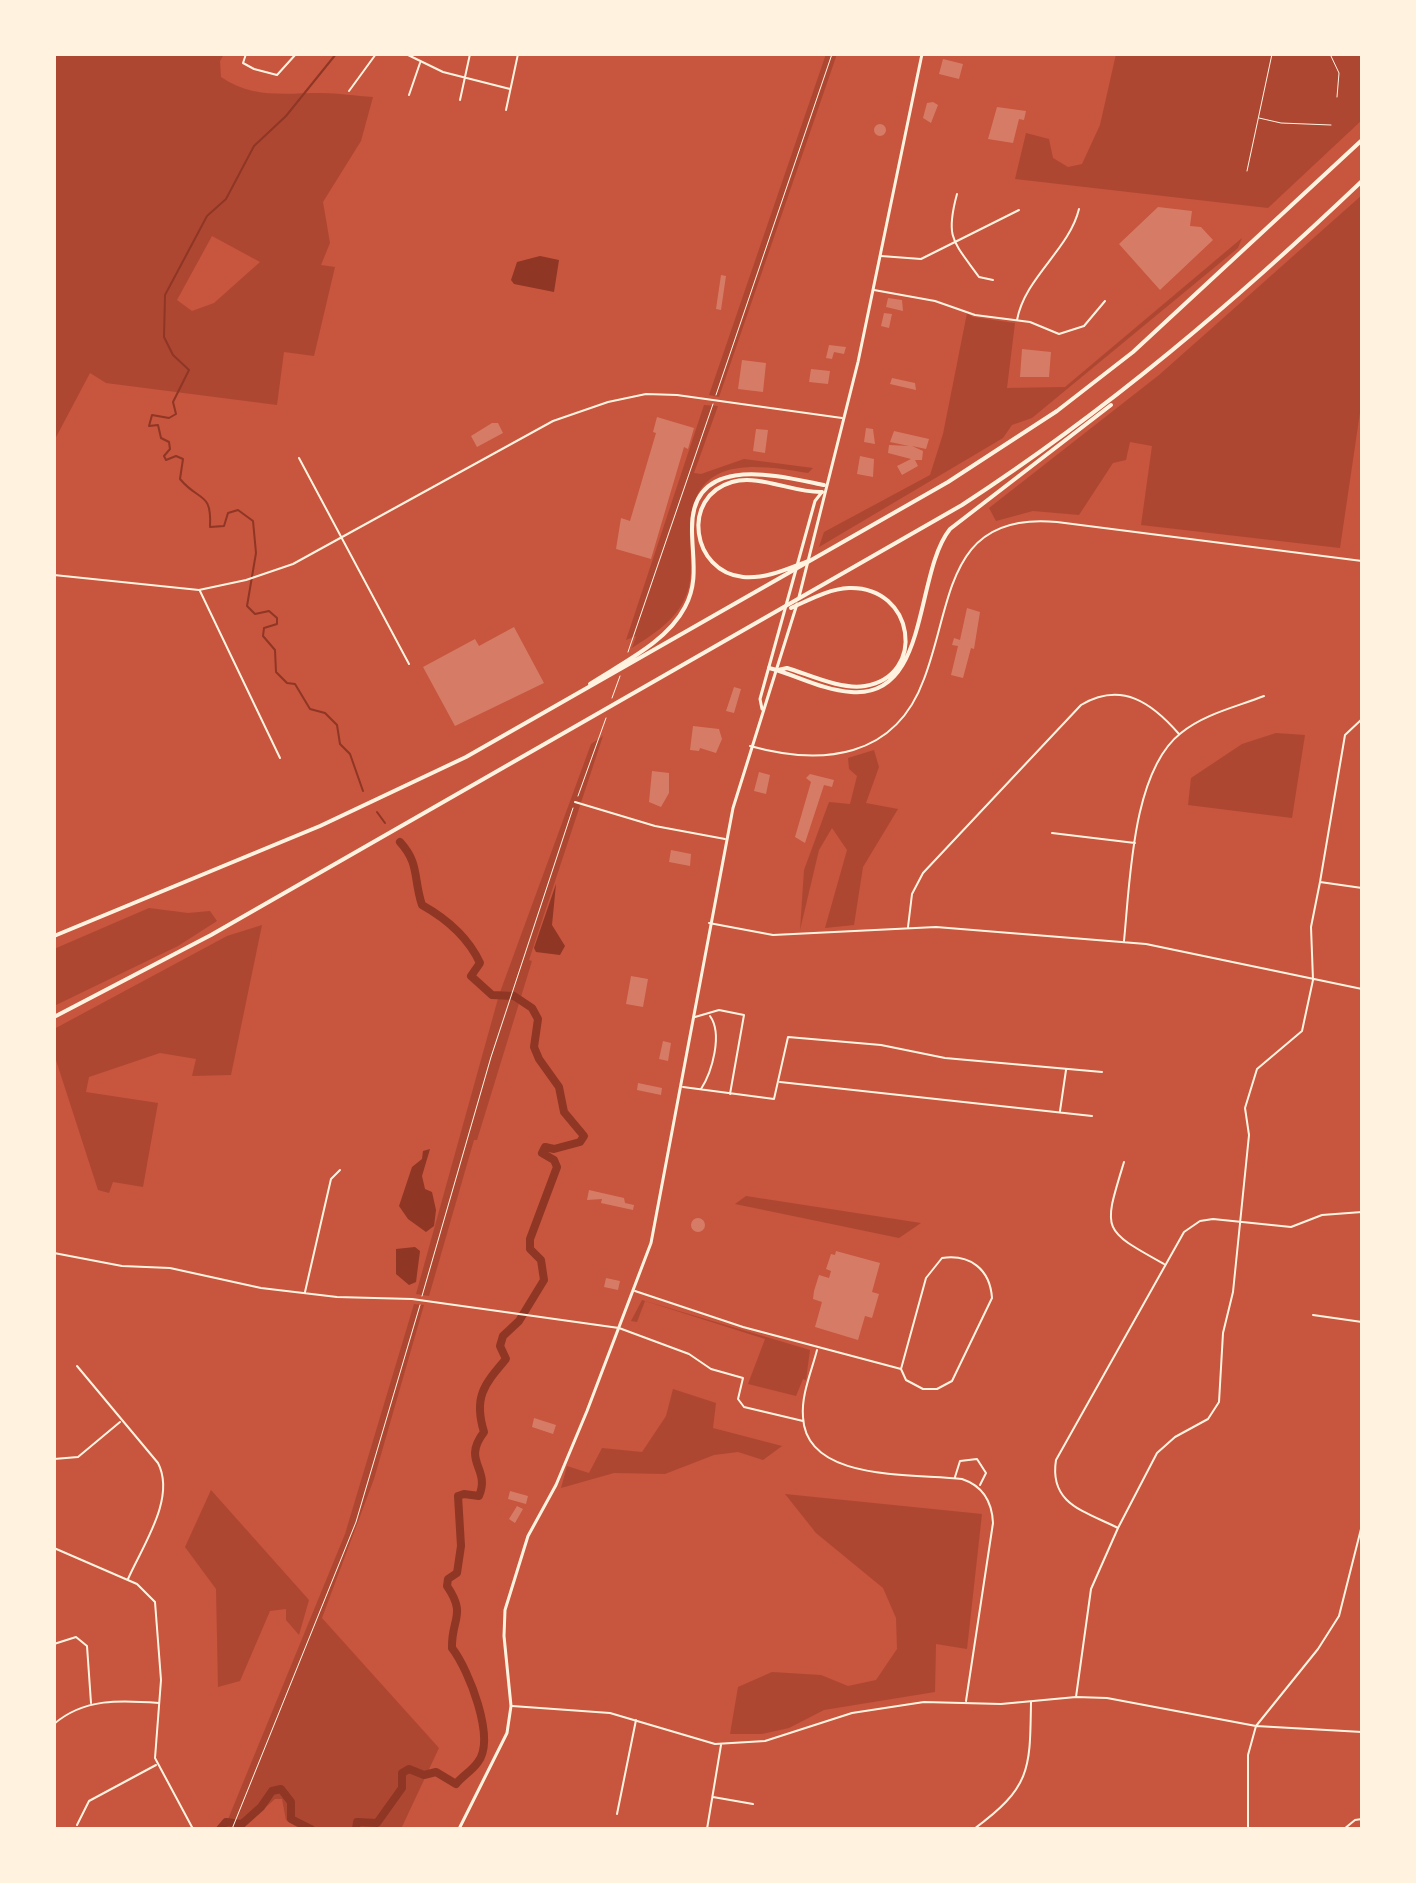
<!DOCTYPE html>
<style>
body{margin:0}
#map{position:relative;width:1416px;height:1883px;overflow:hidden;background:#c8553d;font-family:"Noto Sans",sans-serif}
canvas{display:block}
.frame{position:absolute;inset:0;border:56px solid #fff3e0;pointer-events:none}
</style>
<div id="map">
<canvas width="1416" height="1883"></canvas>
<div class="frame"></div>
</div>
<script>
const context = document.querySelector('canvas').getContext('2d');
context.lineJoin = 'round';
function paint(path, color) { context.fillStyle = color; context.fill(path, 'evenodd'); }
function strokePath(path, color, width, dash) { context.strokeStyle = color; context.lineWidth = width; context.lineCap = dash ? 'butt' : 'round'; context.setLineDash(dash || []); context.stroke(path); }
const green = new Path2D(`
 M54 54H224L220 61 221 77C252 99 286 93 321 93 338 93 356 96 373 97L361 141 323 202 330 243 321 265 335 267 314 356 284 352 277 405 106 383 90 373 54 441ZM212 236 260 262 214 303 192 311 177 300Z
 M826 54H837L719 397 709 395Z
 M1116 54H1362V120L1268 208 1015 179 1026 133 1049 139 1053 158 1068 167 1082 164 1100 125Z
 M1362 195V399L1340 548 1141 525 1152 446 1130 442 1126 460 1113 463 1079 515 1033 511 996 521 989 508 1159 375Z
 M1242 238 1238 248 1032 418 1012 425 1003 438 819 547 824 532 930 475 943 434 967 313 973 317 1015 323 1007 388 1065 387Z
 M704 405 718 406 694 473 701 474 744 459 813 468 808 473C750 463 688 455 690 538 690 557 694 580 685 598 675 621 652 635 632 648L636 636 626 640Z
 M1276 733 1305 735 1292 818 1188 805 1191 778 1242 744Z
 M603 736 529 960 532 961 477 1140H474L429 1296 416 1294 499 995 591 744Z
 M874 750 879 767 866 803 898 809 863 867 854 925 825 928 847 850 832 828 819 850 800 930 804 870 829 802 850 804 857 776 849 769 848 758Z
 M149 908 188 913 210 911 217 921 178 946 54 1006V949Z
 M262 925 231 1075 192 1076 196 1059 160 1053 89 1077 86 1092 158 1103 143 1187 113 1182 109 1193 98 1190 54 1054V1029L227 936Z
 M746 1196 921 1223 899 1238 735 1204Z
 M642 1300 810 1350 806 1380 803 1379 796 1396 748 1384 765 1339 645 1301 637 1322 631 1321Z
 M414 1304 424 1305 374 1479 322 1618 439 1748 401 1829H300L286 1820 282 1799H275L250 1821 242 1819 238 1829H224L345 1534Z
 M673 1389 716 1403 713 1428 782 1446 763 1460 738 1452 714 1455 665 1474 614 1473 561 1488 567 1466 589 1473 602 1448 642 1452 666 1416Z
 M211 1490 309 1600 299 1635 286 1620V1609L270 1611 240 1681 218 1687 216 1589 185 1547Z
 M785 1494 982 1514 967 1649 936 1644 935 1692 824 1710 789 1728 762 1734H730L738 1687 772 1672 821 1675 848 1686 876 1680 897 1649 896 1618 883 1588 816 1533Z`);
const water = new Path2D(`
 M540 256 559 260 554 292 514 284 511 280 517 262Z
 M556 884 552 925 565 946 560 955 536 952 534 948Z
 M430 1149 422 1176 425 1189 432 1192 436 1210 434 1226 426 1232 408 1219 399 1206 412 1167 422 1159 423 1151Z
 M415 1247 420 1251 416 1282 409 1285 396 1274V1249Z`);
const stream = new Path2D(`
 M336 54 286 116 254 146 226 199 207 216 165 295 164 337 173 355 189 370 173 402 176 414 169 418 152 415 149 426 158 425 161 438 169 442 170 449 164 456 166 460 176 456 183 459 180 479C199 502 212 491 210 527L224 526 228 513 238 510 253 521 256 553 247 606 255 614 269 611 277 618V624L264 628 263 636 275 650 276 672 287 683 295 684 310 709 325 713 337 725 340 744 350 754 363 791
 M377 812 385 823`);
const river = new Path2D(`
 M220 1829 226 1822 242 1824 261 1807 272 1791 281 1789 291 1802V1819L311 1829
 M356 1829 357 1822 377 1823 402 1788V1773L409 1769 424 1775 436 1772 456 1784C462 1776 472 1771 478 1762 496 1739 469 1670 452 1648 451 1619 467 1615 447 1586L448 1579 457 1573 461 1546 458 1496 464 1494 479 1496C491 1468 461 1462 484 1432 473 1396 485 1384 506 1359L500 1346 503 1336 519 1321 544 1280 541 1260 530 1249V1239L557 1167 554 1160 542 1153 545 1147 554 1149 580 1142 584 1136 564 1112 559 1087 539 1059 534 1047 538 1019 532 1008 514 996 492 995 471 976 480 963C468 937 447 919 422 905 413 878 420 864 400 842`);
const building = new Path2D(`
 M943 59 963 64 959 79 939 74Z
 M933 102 938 105 931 123 923 118 927 103Z
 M997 107 1026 111 1024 120 1019 119 1013 143 988 139Z
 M874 130a6 6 0 1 1 12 0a6 6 0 1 1-12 0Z
 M1158 207 1192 211 1190 226 1201 227 1213 240 1160 290 1119 244Z
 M721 275 726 276 721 310 716 309Z
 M888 298 902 300 903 311 886 307Z
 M884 313 892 314 889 328 881 326Z
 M829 345 846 347 844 354 834 352 832 359 826 358Z
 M1022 349 1051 352 1049 377H1020Z
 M742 360 766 363 763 392 738 389Z
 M811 369 830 371 828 384 809 382Z
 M892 378 915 383 916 390 890 384Z
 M657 417 694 428 688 449 684 447 651 559 616 549 621 518 630 521 656 433 653 432Z
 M492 423H498L503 433 477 447 471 436Z
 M866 428 873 429 875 444 864 442Z
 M756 429 768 430 765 453 753 451Z
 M894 431 929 439 926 449 912 446 923 451 922 460H915L918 466 902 475 897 466 911 459 888 453 889 445 909 446 890 442Z
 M860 456 874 459 873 477 857 474Z
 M967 608 980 612 974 649 971 648 963 678 951 675 958 646 952 645 954 638 960 640Z
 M514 627 544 683 455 726 423 667 475 639 479 646Z
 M734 687 741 689 734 713 726 711Z
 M693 726 719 729 722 739 716 753 700 748 699 751 690 750Z
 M652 771 669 773V793L661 807 649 802Z
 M759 772 770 775 766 794 754 791Z
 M810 774 834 780 832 787 824 785 805 843 795 837 811 782 806 778Z
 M671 850 691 854 690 866 669 862Z
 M631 976 648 979 643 1007 626 1004Z
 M663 1041 671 1043 668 1061 659 1059Z
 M638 1083 662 1088 661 1095 637 1090Z
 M589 1190 624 1198 625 1203 634 1205 633 1210 601 1203 602 1199 587 1200Z
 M691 1225a7 7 0 1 1 14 0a7 7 0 1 1-14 0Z
 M836 1251 880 1263 872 1292 879 1294 872 1318 865 1316 858 1340 815 1327 822 1302 813 1299 814 1291 819 1275 829 1278 831 1271 826 1269 831 1254 835 1255Z
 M606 1278 620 1281 618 1290 604 1287Z
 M534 1418 556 1425 553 1434 532 1427Z
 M510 1491 528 1496 526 1504 508 1499Z
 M517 1506 523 1509 515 1523 509 1519Z`);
const path = new Path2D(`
 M716 395 832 54
 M628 652 713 404
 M612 698 620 676
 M578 796 606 718
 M422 1296 491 1057 573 808
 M232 1829 356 1522 420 1305`);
const service = new Path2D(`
 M1330 54 1339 73 1337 97
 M1259 118 1281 123 1331 125
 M1247 171 1272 54`);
const minor = new Path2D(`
 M246 54 243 63 254 69 277 75 296 54
 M406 54 443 72 510 89
 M349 91 376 54
 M409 95 420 63
 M460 100 470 54
 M506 110 518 54
 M957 194C945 238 953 241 979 277L993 280
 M881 256 921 259 1019 210
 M874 290 935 301 975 315 1030 322 1059 334 1084 326 1105 301
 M1017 320C1025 277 1069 250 1079 209
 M299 458 409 664
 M54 575 199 590 246 580 293 564 553 421 608 402 646 394 677 395 842 418
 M200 591 280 758
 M1362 719 1345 735 1320 882 1362 888
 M575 802 655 826 725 839
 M1052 833 1135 843
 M709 923 773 935 936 927 1146 944 1362 989
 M908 927 912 894 923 873 1081 705C1122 681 1152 703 1179 734
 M1124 941C1130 882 1132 771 1181 733 1204 714 1236 707 1264 696
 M695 1017 719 1010 744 1015 730 1094
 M780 1082 1092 1116
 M683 1087 774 1099 788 1037 881 1045 945 1058 1102 1072
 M701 1089C712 1072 723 1034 710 1016
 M1060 1111 1066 1070
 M1124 1162C1103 1231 1101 1229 1164 1264
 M54 1253 122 1266 170 1268 261 1288 337 1297 412 1299 619 1328 689 1354 711 1369 743 1378 738 1399 744 1407 803 1421
 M635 1291 743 1327 901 1369 906 1380 923 1389H937L952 1381 992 1298C990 1269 970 1254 942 1258L926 1278 901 1369
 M305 1292 331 1179 340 1170
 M1313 1315 1362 1322
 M817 1350C812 1370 801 1395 803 1417 806 1483 915 1473 962 1479 983 1486 992 1501 993 1523L966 1701
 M77 1366 158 1463C176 1498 143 1545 128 1579
 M54 1459 78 1457 120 1422
 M955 1477 960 1461 977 1459 986 1473 980 1485
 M1118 1528C1084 1511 1049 1504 1056 1460L1184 1232 1200 1221 1213 1219 1291 1227 1322 1215 1362 1212
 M54 1548 137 1584 155 1602 161 1680 155 1758 193 1829
 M54 1644 76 1637 87 1646 91 1703
 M1076 1697 1091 1589 1118 1528 1157 1453 1175 1437 1208 1419 1219 1402 1223 1333 1233 1292 1249 1135 1245 1108 1257 1069 1302 1031 1313 980 1311 927 1320 882
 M54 1724C84 1698 121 1700 159 1703
 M713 1797 753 1804
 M617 1814 636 1720
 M77 1825 89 1801 156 1765
 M707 1829 721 1745
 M974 1829C1031 1787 1030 1770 1031 1702
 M1344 1829 1355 1820 1362 1819`);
const tertiary = new Path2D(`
 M750 746C822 766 895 759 924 679 953 604 945 511 1057 522L1362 561
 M512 1706 610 1713 715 1744 765 1741 852 1713 924 1702 1001 1704 1076 1697 1107 1698 1256 1726 1362 1732
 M1248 1829V1755L1256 1726 1318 1649 1339 1616 1362 1525`);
const trunk = new Path2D(`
 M799 597 858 362 922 54
 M762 709 760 699 815 501 822 492
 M459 1829 507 1733 511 1706 504 1636 505 1610 528 1536 556 1485 587 1411 651 1243 733 808 797 604`);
const motorway = new Path2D(`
 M808 561C787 569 766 579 743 577 692 572 680 497 732 482 759 474 794 493 822 492
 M769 668C796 675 822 690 851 692 930 699 914 574 950 529L1111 405
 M778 670 787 668C810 675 841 690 865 686 927 676 915 586 849 588 828 589 809 600 791 608
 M590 684C622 663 667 642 685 607 699 581 692 557 692 529 691 452 779 476 824 485
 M54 936 320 826 466 757 948 482 1057 411 1133 352 1362 140
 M54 1017 211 935 962 505C1108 410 1236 301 1362 181`);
paint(green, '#ae4732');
paint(water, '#8f3625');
strokePath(stream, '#8f3625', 2);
strokePath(river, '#8f3625', 8);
paint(building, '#d67c66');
strokePath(path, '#fff3e0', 1);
strokePath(service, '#fff3e0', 1);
strokePath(minor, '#fff3e0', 2);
strokePath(tertiary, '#fff3e0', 2);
strokePath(trunk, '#fff3e0', 3);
strokePath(motorway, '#fff3e0', 4);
</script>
